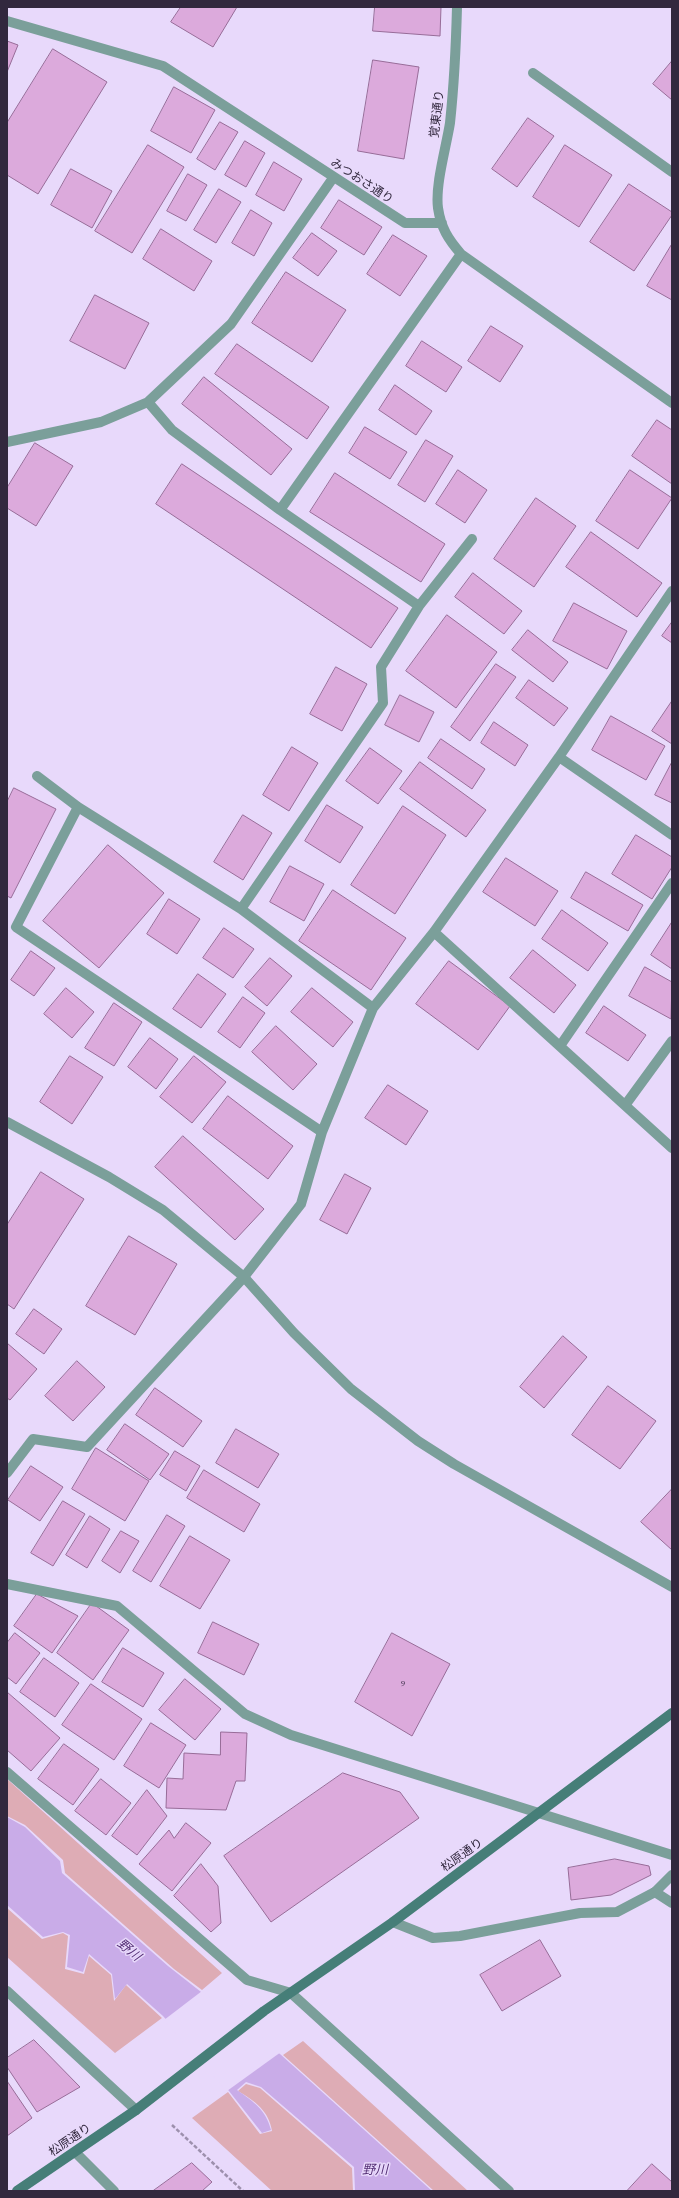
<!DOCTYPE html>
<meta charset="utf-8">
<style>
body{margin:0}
#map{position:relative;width:679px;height:2198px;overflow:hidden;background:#e8d9fb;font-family:"Crimson Pro",serif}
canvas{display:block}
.frame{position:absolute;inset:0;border:8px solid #32283e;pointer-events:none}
</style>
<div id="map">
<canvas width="679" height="2198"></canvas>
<div class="frame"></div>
</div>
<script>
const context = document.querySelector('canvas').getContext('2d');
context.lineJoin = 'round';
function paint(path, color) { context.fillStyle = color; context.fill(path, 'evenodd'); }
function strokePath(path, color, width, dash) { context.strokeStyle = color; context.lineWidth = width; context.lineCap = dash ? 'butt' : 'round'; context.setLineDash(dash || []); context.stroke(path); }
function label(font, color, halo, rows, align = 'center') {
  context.font = font + ' "Crimson Pro","Noto Sans JP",serif'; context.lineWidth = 3; context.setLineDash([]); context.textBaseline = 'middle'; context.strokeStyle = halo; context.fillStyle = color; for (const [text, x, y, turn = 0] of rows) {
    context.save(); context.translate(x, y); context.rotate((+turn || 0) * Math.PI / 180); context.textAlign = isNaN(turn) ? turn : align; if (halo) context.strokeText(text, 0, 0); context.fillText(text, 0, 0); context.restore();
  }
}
const green = new Path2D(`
 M7 1779 222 1973 202 1990 174 1969 65 1873 63 1860 25 1825 7 1816Z
 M7 1908 42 1939 63 1933 68 1936 65 1969 84 1974 89 1956 111 1975 114 2001 126 1985 162 2018 115 2053 7 1957Z
 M303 2041 468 2191H434L283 2055Z
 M246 2084 260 2088 352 2168 353 2191H272L192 2118 228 2092 260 2134 272 2131C269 2111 255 2101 238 2091Z`);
const water = new Path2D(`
 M7 1817 25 1827 60 1861 62 1873 168 1966 280 2054 432 2191H355L354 2167 261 2087 246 2082 237 2090C254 2102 266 2110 271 2130L262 2133 229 2091 163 2016 127 1984 115 1999 112 1974 89 1954 83 1972 67 1967 70 1935 63 1932 43 1937 7 1905Z`);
const pier = new Path2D(`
 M202 1991 281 2052 227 2091 164 2020Z`);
const building = new Path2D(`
 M181 7H237L213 47 171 22Z
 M375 7H441L440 36 373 31Z
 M7 41 18 45 7 72Z
 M53 49 107 82 38 194 7 175V123Z
 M373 60 419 67 404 159 358 151Z
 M672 61V100L653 84Z
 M174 87 215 110 191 153 151 131Z
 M528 118 554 136 517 187 492 169Z
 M220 122 238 132 215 170 197 159Z
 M245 141 265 153 246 187 225 175Z
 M148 145 184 167 132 253 95 231Z
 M565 145 612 175 579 227 533 197Z
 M274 162 302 179 284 211 256 195Z
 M71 169 112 191 92 228 51 205Z
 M188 174 207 185 186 221 167 211Z
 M629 184 672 212V215L634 271 590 242Z
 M219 189 241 202 216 243 194 230Z
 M339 200 382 227 364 255 321 228Z
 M251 210 272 223 254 256 232 243Z
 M161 229 212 261 194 291 143 259Z
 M312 233 337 251 318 276 293 258Z
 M393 235 427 256 400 296 367 274Z
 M672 244V300L647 286Z
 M286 272 346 310 312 362 252 323Z
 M95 295 149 323 125 369 70 341Z
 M491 326 523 346 500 382 468 361Z
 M422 341 462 367 446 392 406 366Z
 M237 344 329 407 307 439 215 374Z
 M204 377 292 449 271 475 182 404Z
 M395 385 432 411 416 435 379 410Z
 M657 420 672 430V484L632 456Z
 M365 427 407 452 390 479 349 453Z
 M426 440 453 456 425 502 398 485Z
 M35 443 73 466 36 526 7 508V488Z
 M182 464 398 608 371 648 156 504Z
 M458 470 487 490 465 523 436 504Z
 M630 470 672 498 638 549 596 521Z
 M335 473 445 544 421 582 310 512Z
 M536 498 576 526 534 587 494 559Z
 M591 532 662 583 637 617 566 567Z
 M473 573 522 611 504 634 455 597Z
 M574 603 627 631 607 669 553 641Z
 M447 615 497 652 456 708 406 671Z
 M672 622V643L662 636Z
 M528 630 568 662 553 682 512 650Z
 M496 664 516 677 470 741 451 727Z
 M336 667 367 684 342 731 310 714Z
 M529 680 568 708 554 726 516 698Z
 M400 695 434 712 419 742 385 725Z
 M672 701V744L652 731Z
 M611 716 665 746 646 780 592 750Z
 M494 722 528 745 515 766 481 743Z
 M441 739 485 769 472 789 428 758Z
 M292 747 318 763 289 811 263 795Z
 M370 748 402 771 378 804 346 781Z
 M420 762 486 810 466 837 400 789Z
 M672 762V803L655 795Z
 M14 788 56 809 11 898 7 896V802Z
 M327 805 363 827 340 863 305 841Z
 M403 806 446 835 395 914 351 885Z
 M243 815 272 833 243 880 214 862Z
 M636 835 672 857V867L652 899 612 874Z
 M108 845 164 893 99 968 43 921Z
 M506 858 558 891 535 926 483 892Z
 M290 866 324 884 304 921 270 902Z
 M586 872 643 905 628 931 571 898Z
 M333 890 406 938 371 990 299 941Z
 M169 899 200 919 177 954 147 934Z
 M562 910 608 943 588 971 542 939Z
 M672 922V969L651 955Z
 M224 928 254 949 233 978 203 958Z
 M533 950 576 985 554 1013 510 978Z
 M31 951 55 968 34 996 11 980Z
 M270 958 292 976 267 1006 245 987Z
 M449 961 510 1006 478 1050 416 1004Z
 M645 967 672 982 671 1019 629 996Z
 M198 974 226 994 201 1028 173 1009Z
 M66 988 94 1012 72 1038 44 1014Z
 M312 988 353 1022 333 1047 291 1012Z
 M243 997 265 1013 240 1048 218 1032Z
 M114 1003 142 1022 114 1066 85 1048Z
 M604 1006 646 1035 628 1061 586 1033Z
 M276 1026 317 1064 293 1090 252 1052Z
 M150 1038 178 1059 156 1089 128 1067Z
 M70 1056 103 1077 72 1124 40 1102Z
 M194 1056 226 1082 192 1123 160 1097Z
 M388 1085 428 1111 406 1145 365 1118Z
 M228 1096 293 1146 268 1179 203 1129Z
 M183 1136 264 1209 235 1240 155 1167Z
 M41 1172 84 1199 14 1309 7 1304V1225Z
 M345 1174 371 1188 347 1234 320 1220Z
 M129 1236 177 1264 135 1335 86 1306Z
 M34 1309 62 1329 44 1354 16 1334Z
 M563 1336 587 1357 544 1408 520 1387Z
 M7 1343 37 1369 10 1400 7 1398Z
 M77 1361 105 1387 73 1421 45 1396Z
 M608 1386 656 1421 620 1469 572 1435Z
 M155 1388 202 1421 183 1447 136 1415Z
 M125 1424 169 1454 150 1480 107 1450Z
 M236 1429 279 1454 258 1488 216 1463Z
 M96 1448 149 1481 125 1521 72 1489Z
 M175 1451 200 1466 186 1491 160 1475Z
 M31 1466 63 1487 40 1521 8 1500Z
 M204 1470 260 1504 244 1532 187 1498Z
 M672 1489V1550L641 1522Z
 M63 1501 85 1514 53 1566 31 1553Z
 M167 1515 185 1526 151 1582 133 1571Z
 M90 1516 110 1529 87 1568 66 1555Z
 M121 1531 139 1541 120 1573 102 1561Z
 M190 1536 230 1560 200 1609 160 1586Z
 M37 1594 78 1616 52 1653 14 1626Z
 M92 1603 129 1630 93 1680 57 1653Z
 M213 1622 259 1644 244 1675 198 1653Z
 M15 1633 40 1653 16 1684 7 1677V1643Z
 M392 1633 450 1664 412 1736 355 1702Z
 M123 1648 164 1673 143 1707 102 1682Z
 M44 1658 79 1683 55 1717 20 1692Z
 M185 1679 221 1709 195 1740 159 1710Z
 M91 1684 142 1719 114 1760 62 1725Z
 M7 1692 60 1738 31 1771 7 1750Z
 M151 1723 186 1745 159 1788 124 1766Z
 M221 1732 247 1733 245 1781H236L226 1810 166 1808 167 1778 183 1779 184 1753 220 1755Z
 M64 1744 99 1769 73 1805 38 1779Z
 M343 1773 400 1792 419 1818 271 1922 224 1856Z
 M101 1779 131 1803 106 1835 75 1811Z
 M147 1790 167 1816 137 1855 112 1836Z
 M186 1823 211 1843 172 1891 139 1864 169 1830 174 1838Z
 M615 1859 649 1866 651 1875 611 1895 571 1900 568 1868Z
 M201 1864 218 1886 221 1923 211 1932 174 1896Z
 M540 1940 561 1976 502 2011 480 1975Z
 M34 2040 80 2087 37 2112 7 2067V2058Z
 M7 2081 32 2118 7 2136Z
 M192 2163 212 2182 202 2191H153Z
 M652 2164 672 2182V2191H627Z`);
const path = new Path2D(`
 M172 2125 243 2191`);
const service = new Path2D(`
 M533 73 672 172
 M655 1892 672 1903`);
const minor = new Path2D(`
 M457 7C456 46 454 85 450 123 446 148 435 185 438 208 441 228 448 239 461 254L672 403
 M7 21 163 66 405 223H442
 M461 254 280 510 419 606 472 539
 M148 402 231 324 333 178
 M7 442 101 422 148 402 172 430 280 510
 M559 757 672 835
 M37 776 78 807 241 909 373 1008
 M78 807 16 927 322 1132
 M241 909 383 703 381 667 419 606
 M434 932 672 1148
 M560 1046 672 883
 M626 1104 672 1041
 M7 1473 33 1439 87 1447 244 1277 301 1204 322 1132 373 1008 434 932 559 757 672 591
 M7 1584 117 1606 245 1714 291 1735 672 1855
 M7 1772 247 1980 291 1993
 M393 1922 433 1938 460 1936 580 1913 617 1912 655 1892 672 1875
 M7 1991 136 2110
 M76 2153 114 2191`);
const tertiary = new Path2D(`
 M7 1122 109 1177 163 1210 244 1277 294 1333 351 1389 418 1441 454 1464 672 1587
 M291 1993 509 2191`);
const secondary = new Path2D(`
 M17 2191 136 2110 264 2011 393 1922 672 1713`);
const numberNames = [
 ["9",403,1683]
];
const streetNames = [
 ["覚東通り",437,114,-83],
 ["みつおさ通り",362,181,33],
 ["松原通り",462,1855,-36],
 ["松原通り",70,2140,-34]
];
const waterNames = [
 ["野川",129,1950,40],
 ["野川",375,2170]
];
paint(green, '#deacb5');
paint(water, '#c9ace8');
paint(pier, '#e8d9fb');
paint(building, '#dcaadc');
strokePath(building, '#976c98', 1);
strokePath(path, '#9d90ad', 2.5, [4, 2]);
strokePath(service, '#7b9f9a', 10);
strokePath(minor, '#7b9f9a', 10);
strokePath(tertiary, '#7b9f9a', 10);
strokePath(secondary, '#467e78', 10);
label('10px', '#5c4866', null, numberNames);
label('12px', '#32283e', '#e8d9fb', streetNames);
label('italic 13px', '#553076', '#e8d9fb', waterNames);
</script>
